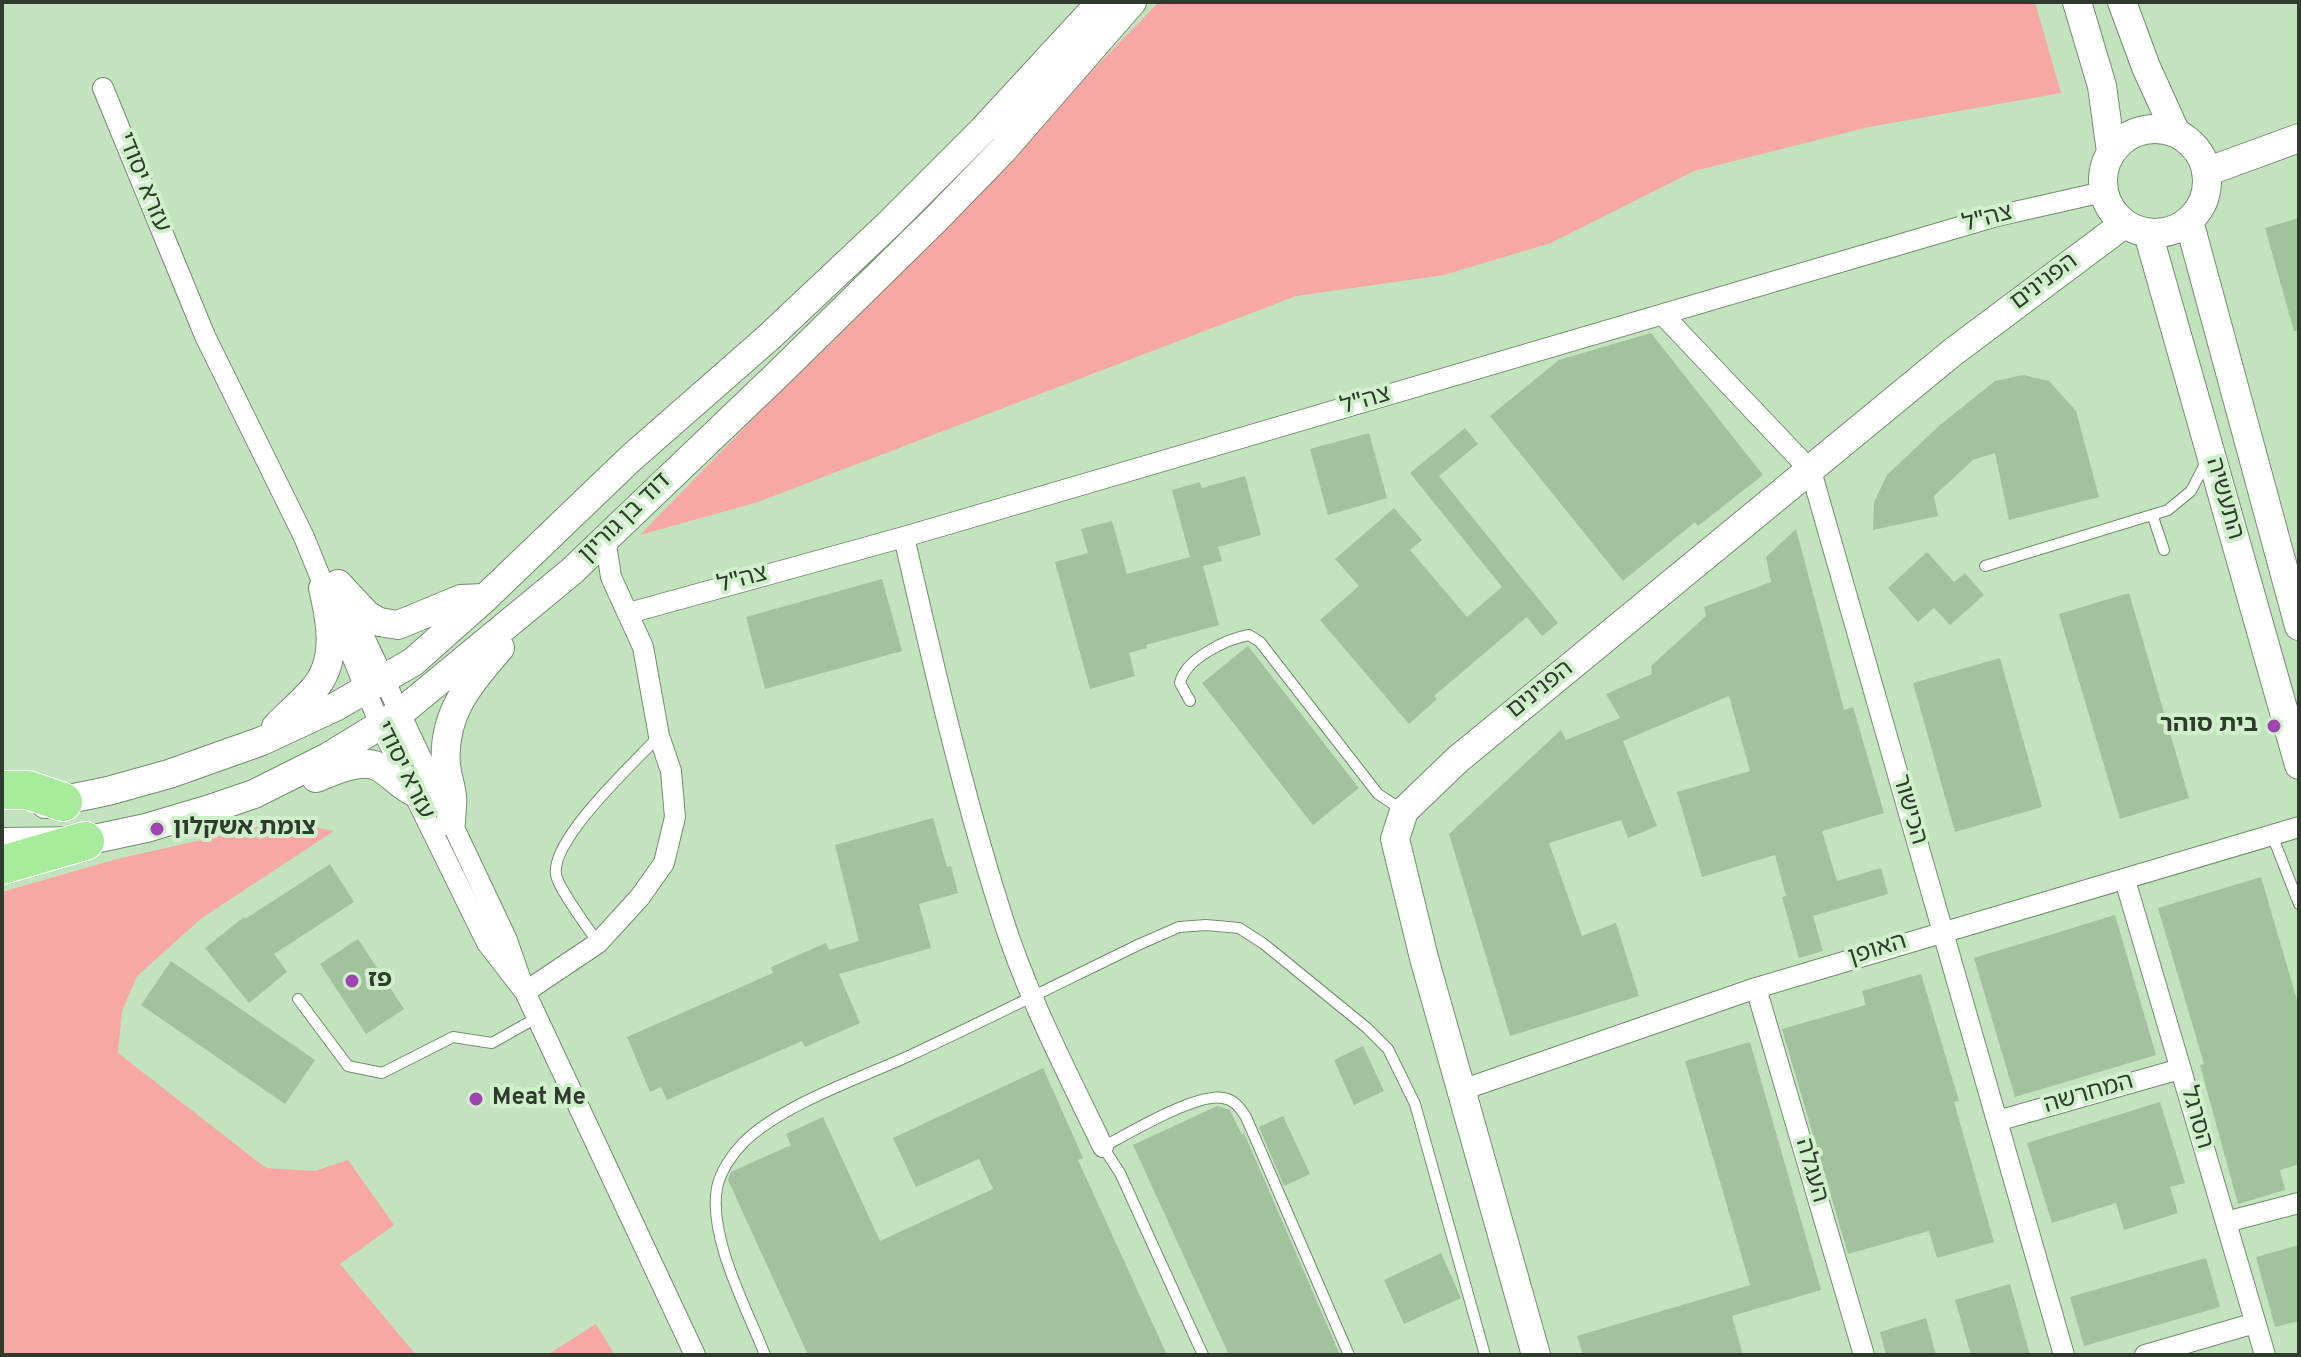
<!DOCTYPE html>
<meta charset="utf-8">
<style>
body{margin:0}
#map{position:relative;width:2301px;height:1357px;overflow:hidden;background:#c3e3be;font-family:Overpass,sans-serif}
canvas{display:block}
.frame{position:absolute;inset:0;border:4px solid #2f3c2d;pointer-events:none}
</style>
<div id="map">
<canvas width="2301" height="1357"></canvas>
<div class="frame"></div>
</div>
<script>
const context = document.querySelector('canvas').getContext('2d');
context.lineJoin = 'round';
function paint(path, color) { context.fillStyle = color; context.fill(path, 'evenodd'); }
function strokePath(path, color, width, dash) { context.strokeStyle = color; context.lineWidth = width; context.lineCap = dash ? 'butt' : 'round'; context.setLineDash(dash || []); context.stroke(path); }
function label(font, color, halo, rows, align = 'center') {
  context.font = font + ' Overpass,"Noto Sans Hebrew",sans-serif'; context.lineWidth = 8; context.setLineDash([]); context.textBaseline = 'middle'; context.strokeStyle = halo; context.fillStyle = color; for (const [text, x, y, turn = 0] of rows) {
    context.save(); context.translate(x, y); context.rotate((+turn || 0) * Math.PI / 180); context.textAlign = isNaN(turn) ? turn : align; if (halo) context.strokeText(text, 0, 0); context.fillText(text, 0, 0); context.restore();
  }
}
const green = new Path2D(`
 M1159 2H2035L2061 93 1869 127 1694 171 1551 243 1444 275 1296 296 758 502 640 535Z
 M286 821 334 831 202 918 137 976 122 1011 118 1053 266 1168 315 1171 348 1160 394 1225 340 1264 416 1355H2V892L117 859Z
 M596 1324 615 1355H547Z`);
const building = new Path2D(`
 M2299 218V331H2294L2265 228Z
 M1651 333 1763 475 1698 526 1695 522 1623 581 1490 416 1559 360Z
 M2023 375 2049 381 2076 411 2099 497 2009 520 1995 453 1973 460 1934 496 1938 516 1873 530 1874 502 1887 475 1940 425 1995 381Z
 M1465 428 1478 444 1439 476 1558 623 1542 636 1527 617 1434 696 1437 699 1409 724 1320 620 1359 586 1335 559 1394 508 1422 540 1410 550 1467 617 1502 587 1410 473Z
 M1369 433 1387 498 1328 515 1310 449Z
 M1245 476 1261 535 1218 547 1222 561 1203 566 1219 625 1146 645 1147 648 1129 653 1135 676 1090 689 1055 562 1088 553 1081 529 1112 521 1127 574 1190 557 1172 490 1200 482 1202 488Z
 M1796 529 1844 710 1853 707 1884 813 1822 831 1837 881 1881 868 1888 894 1813 916 1823 951 1799 958 1782 897 1786 896 1775 855 1702 877 1677 792 1750 771 1729 696 1623 741 1657 826 1628 838 1621 820 1549 843 1582 936 1616 923 1639 996 1510 1036 1449 834 1561 730 1566 740 1620 718 1606 694 1652 674 1651 666 1706 616 1704 607 1771 582 1766 557Z
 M1927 552 1954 582 1965 573 1984 595 1950 625 1934 608 1918 622 1888 588Z
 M882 579 902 651 765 689 746 617Z
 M2129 593 2189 798 2120 819 2059 614Z
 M1248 646 1359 788 1313 825 1202 683Z
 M2000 658 2042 807 1955 832 1913 683Z
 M933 818 947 867 951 866 958 893 919 904 931 948 839 974 860 1023 805 1047 802 1041 667 1100 661 1087 650 1092 627 1037 773 973 771 967 826 943 829 950 859 941 835 845Z
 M330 864 354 902 274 954 287 972 249 1003 205 948 244 917 245 919Z
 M2261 877 2299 1007V1164L2280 1170 2285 1190 2238 1204 2200 1065 2204 1064 2158 908Z
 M2115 915 2156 1055 2015 1097 1974 958Z
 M358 939 404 1009 366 1034 320 964Z
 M171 961 315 1060 285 1104 141 1005Z
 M1921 974 1959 1101 1954 1102 1994 1242 1937 1258 1929 1231 1848 1254 1782 1029 1866 1005 1862 991Z
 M1750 1042 1821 1290 1732 1316 1743 1355H1583L1577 1336 1750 1285 1685 1061Z
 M1363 1046 1384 1091 1354 1105 1334 1060Z
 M1043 1068 1083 1158 1078 1160 1167 1355H808L728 1180 731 1172 791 1145 786 1134 823 1117 880 1241 993 1189 979 1159 916 1187 893 1138Z
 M2160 1102 2185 1183 2170 1187 2178 1213 2124 1230 2116 1203 2052 1223 2027 1143Z
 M1217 1106 1230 1110 1242 1135 1244 1133 1340 1355H1229L1133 1145Z
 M1283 1116 1310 1174 1284 1186 1259 1127Z
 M2299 1245V1321L2275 1327 2256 1257Z
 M1441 1253 1461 1298 1404 1324 1384 1280Z
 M2206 1258 2220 1307 2084 1346 2070 1297Z
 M2010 1284 2030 1355H1971L1955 1300Z
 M1926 1318 1936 1355H1886L1880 1332Z`);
const lane = new Path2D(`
 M2153 517 2164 550
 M1985 566 2168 510 2191 491 2206 462
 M1190 701 1180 683C1185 659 1226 639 1249 635L1260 642 1378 794 1401 809
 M2272 835 2299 904
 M598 943C589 929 557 887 556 874 551 839 635 762 659 736
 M298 999 348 1066 382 1073 453 1037 492 1043 538 1017
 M765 1355C747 1309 708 1237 717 1188 720 1172 732 1154 744 1142 783 1104 861 1078 911 1055 988 1019 1064 981 1140 944L1179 927 1206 925 1239 928 1264 944 1367 1028 1388 1049 1415 1104 1485 1355
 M1203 1355 1120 1173 1103 1147C1129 1133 1196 1093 1223 1098 1235 1100 1240 1108 1246 1117L1349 1355`);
const street = new Path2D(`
 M103 88 205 336 304 537 380 725 487 943 525 992
 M1663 315 1811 471 2064 1355
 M904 537C933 664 962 790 1001 913 1026 994 1066 1070 1103 1147
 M348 603 507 940 525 992 695 1355
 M629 613 904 537 1997 216 2103 192
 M2125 880 2265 1355
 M1756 988 1864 1355
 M525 992 598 943 640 897 664 863 675 817 671 771 659 736 643 647 611 577 606 544 614 534
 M1462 1090 1756 988 2299 827
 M1997 1121 2180 1069
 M2226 1222 2299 1203
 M2145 1355 2255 1323`);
const secondary = new Path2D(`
 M2077 2 2102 86 2111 152
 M2122 2 2146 67 2176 133
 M2103 181a52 52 0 1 1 104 0a52 52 0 1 1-104 0Z
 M2206 172 2299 138
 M2189 221 2299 626
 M2148 233 2299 765
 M338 584 367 615 379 622 398 625 461 599 484 598
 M276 727C288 714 301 704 312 691 339 663 331 622 323 588
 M316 778C332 772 356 760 374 765 387 769 399 785 412 791
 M45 804 108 791 169 774 262 741 335 707 413 662 485 598 631 458 768 338 888 225 982 131 1101 2
 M451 822C451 814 453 804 452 796 451 786 447 776 446 765 442 715 469 683 500 648
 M2 842 85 841 146 828 207 810 254 794 328 757 400 713 572 571 776 376 937 218 1003 150 1132 2
 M1536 1355 1424 958 1395 839 1404 811 1457 760 1953 352 2124 224`);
const highway = new Path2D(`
 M2 790H28L63 802
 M2 865 85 841`);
const markers = [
 [2274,726,8,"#a045b0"],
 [157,829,8,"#a045b0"],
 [352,981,8,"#a045b0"],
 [476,1099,8,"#a045b0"]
];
const streetNames = [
 ["עזרא יסודי",142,183,68],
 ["צה\"ל",1988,220,-15],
 ["הפנינים",2045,283,-37],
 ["צה\"ל",1366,402,-16],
 ["התעשיה",2223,499,74],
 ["דוד בן גוריון",626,519,-44],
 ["צה\"ל",743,581,-15],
 ["הפנינים",1541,691,-39],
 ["עזרא יסודי",403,771,64],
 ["הכישור",1908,810,74],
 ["האופן",1878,951,-17],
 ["המחרשה",2089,1095,-16],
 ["הסרגל",2195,1118,74],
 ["העגלה",1810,1171,74]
];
const poiNames = [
 ["בית סוהר",2258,726,"right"],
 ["צומת אשקלון",173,829],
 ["פז",368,981],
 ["Meat Me",492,1099]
];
paint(green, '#f7a7a4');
paint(building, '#a2c19d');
strokePath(lane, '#718f6c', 12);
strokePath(street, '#718f6c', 22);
strokePath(secondary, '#718f6c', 30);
strokePath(highway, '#fff', 40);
strokePath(lane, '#fff', 10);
strokePath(street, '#fff', 20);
strokePath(secondary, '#fff', 28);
strokePath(highway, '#a6ec9b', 38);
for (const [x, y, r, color] of markers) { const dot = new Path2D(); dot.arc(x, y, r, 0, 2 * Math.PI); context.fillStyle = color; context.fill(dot); strokePath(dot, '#d0f0cb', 3); }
label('24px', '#2f3c2d', '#d0f0cb', streetNames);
label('bold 24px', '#2f3c2d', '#d0f0cb', poiNames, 'left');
</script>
